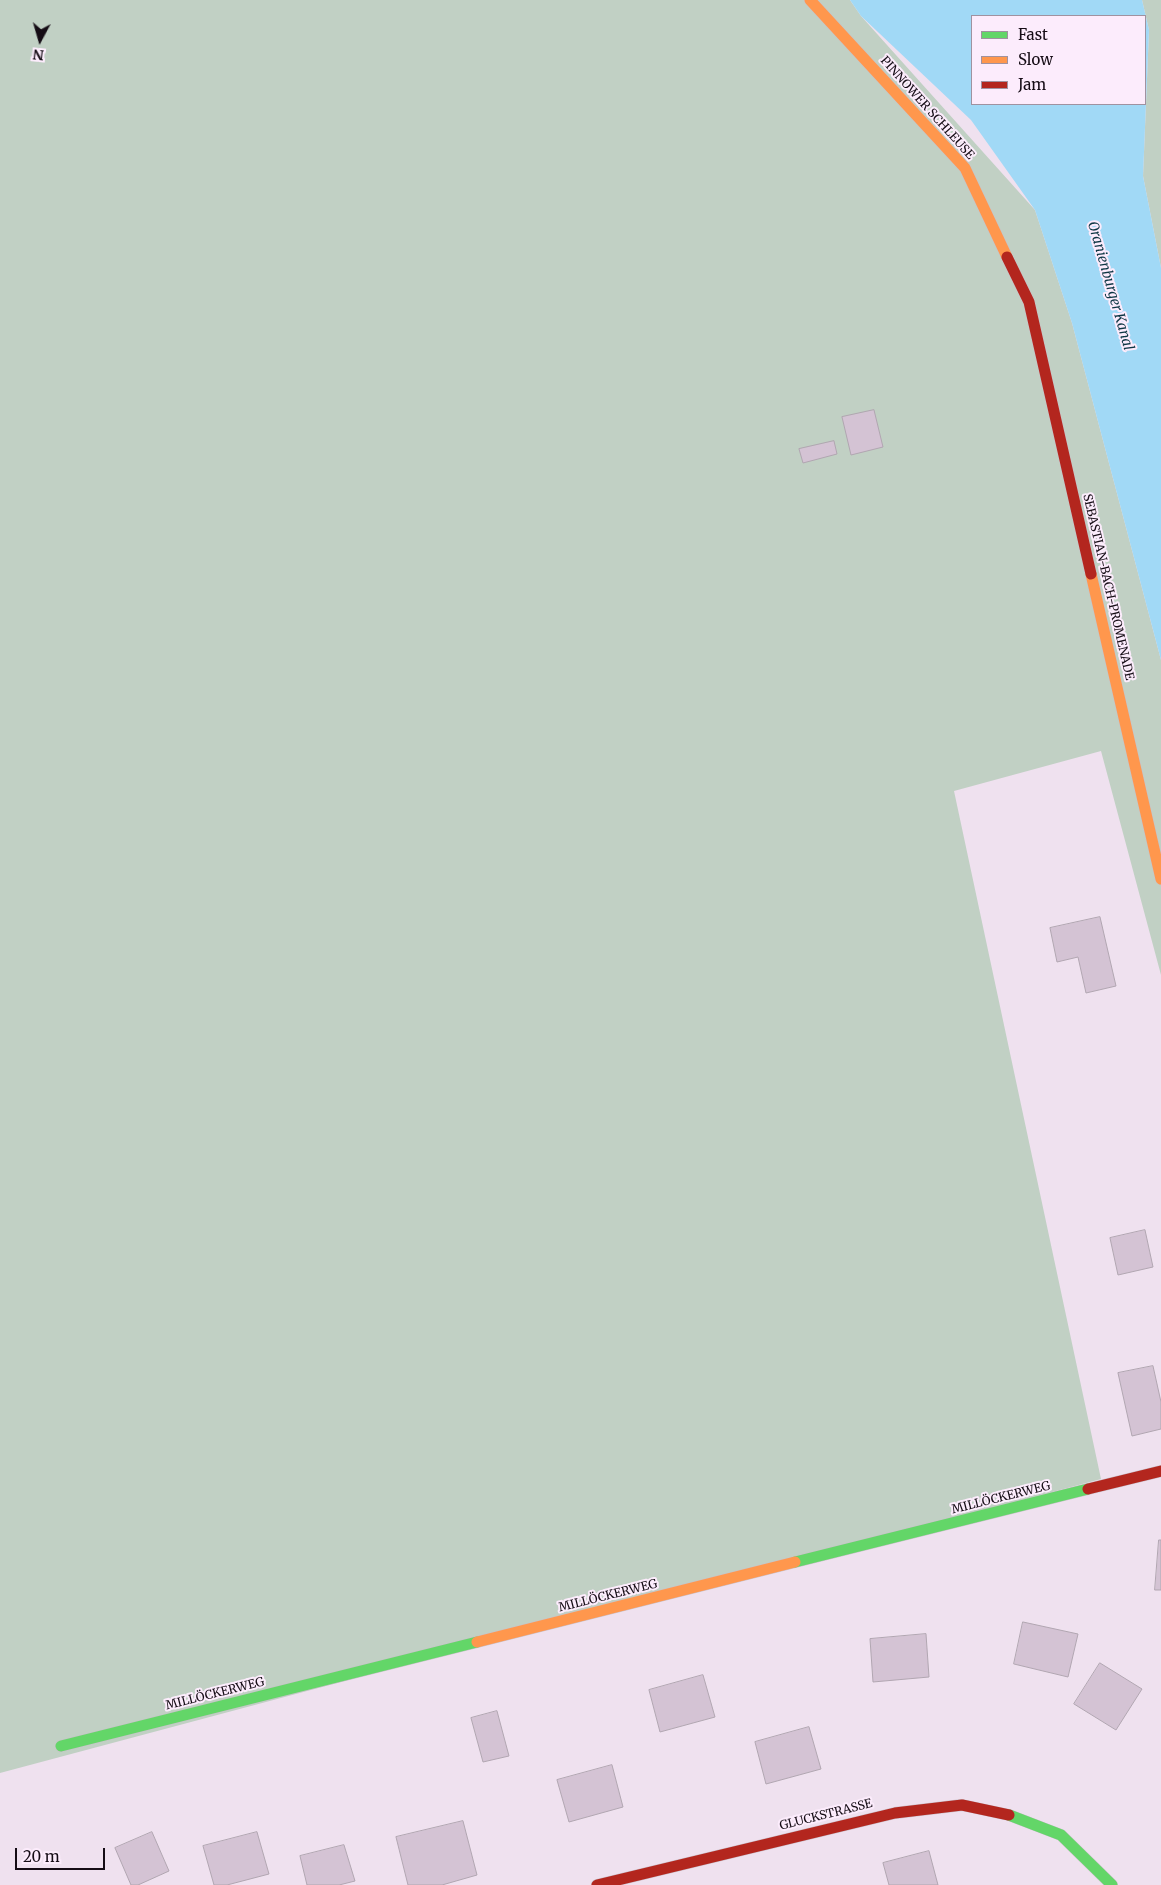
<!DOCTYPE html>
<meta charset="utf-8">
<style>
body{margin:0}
#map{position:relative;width:1161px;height:1885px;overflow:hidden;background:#efe1ef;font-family:Merriweather,serif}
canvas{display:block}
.legend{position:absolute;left:971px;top:15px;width:175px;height:90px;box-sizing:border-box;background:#fcecfc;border:1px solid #a092a0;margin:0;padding:6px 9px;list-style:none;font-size:15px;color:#150c15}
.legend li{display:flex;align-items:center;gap:10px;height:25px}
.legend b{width:25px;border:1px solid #a092a0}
.north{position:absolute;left:15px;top:15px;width:50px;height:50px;-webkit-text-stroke:4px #fcecfc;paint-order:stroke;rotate:186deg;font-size:14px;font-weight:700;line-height:20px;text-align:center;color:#150c15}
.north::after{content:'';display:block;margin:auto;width:18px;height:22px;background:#150c15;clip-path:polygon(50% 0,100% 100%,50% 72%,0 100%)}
.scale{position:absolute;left:15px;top:1848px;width:90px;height:22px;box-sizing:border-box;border:2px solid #150c15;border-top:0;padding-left:6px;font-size:15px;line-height:18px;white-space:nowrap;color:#150c15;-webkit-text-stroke:4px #fcecfc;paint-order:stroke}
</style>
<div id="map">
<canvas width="1161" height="1885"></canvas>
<ul class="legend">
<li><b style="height:6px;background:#63d668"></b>Fast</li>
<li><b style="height:6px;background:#ff974d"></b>Slow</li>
<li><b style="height:6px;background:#b3261e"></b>Jam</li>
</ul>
<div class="north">N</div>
<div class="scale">20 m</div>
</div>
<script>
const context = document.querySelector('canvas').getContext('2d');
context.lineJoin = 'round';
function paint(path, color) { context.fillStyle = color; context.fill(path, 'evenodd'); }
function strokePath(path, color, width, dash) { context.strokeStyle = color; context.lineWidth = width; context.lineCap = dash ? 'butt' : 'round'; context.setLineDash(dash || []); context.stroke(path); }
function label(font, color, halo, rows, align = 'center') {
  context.font = font + ' Merriweather,serif'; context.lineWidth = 4; context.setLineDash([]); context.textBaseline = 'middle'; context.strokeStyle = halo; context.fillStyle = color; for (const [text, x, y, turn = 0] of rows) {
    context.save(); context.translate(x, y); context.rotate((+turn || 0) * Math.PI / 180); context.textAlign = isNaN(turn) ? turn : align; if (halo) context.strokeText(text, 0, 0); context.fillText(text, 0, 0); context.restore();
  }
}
const green = new Path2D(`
 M0 0H850L861 16 1035 210 1072 323 1161 660V975L1101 751 954 791 1101 1479 0 1773Z
 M1142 0H1161V268L1143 176 1149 30Z`);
const water = new Path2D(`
 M850 0H1142L1149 30 1143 176 1161 268V660L1072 323 1035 210 971 120 861 16ZM972 16H1145V104H972Z`);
const building = new Path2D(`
 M874 410 883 447 851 455 842 417Z
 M834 441 837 454 803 463 799 449Z
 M1100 917 1116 986 1086 993 1078 957 1057 962 1050 928Z
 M1145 1230 1153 1267 1118 1275 1110 1238Z
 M1153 1366 1161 1402V1429L1132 1436 1118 1373Z
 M1159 1540H1161V1590H1155Z
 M1023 1622 1078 1634 1068 1677 1014 1664Z
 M926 1634 929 1677 873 1682 870 1639Z
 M1100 1663 1142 1689 1116 1730 1074 1704Z
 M703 1675 715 1717 660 1732 649 1690Z
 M497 1711 509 1756 483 1762 471 1718Z
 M809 1727 821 1769 766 1784 755 1742Z
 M612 1765 623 1807 569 1822 557 1780Z
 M463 1821 477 1875 442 1885H408L396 1837Z
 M152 1832 169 1871 138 1885H131L115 1848Z
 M257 1832 269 1874 227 1885H214L203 1846Z
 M344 1845 355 1881 339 1885H307L300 1856Z
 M929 1851 938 1885H889L883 1863Z`);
const fast = new Path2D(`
 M795 1562 1088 1489
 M61 1746 477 1642
 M1009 1815 1061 1835 1112 1885`);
const slow = new Path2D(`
 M810 0 965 168 1007 257
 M1091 574 1161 879
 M477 1642 795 1562`);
const jam = new Path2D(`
 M1007 257 1029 302 1091 574
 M1088 1489 1161 1471
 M597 1885 895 1813 962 1805 1009 1815`);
const streetNames = [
 ["PINNOWER SCHLEUSE",927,108,48],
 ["SEBASTIAN-BACH-PROMENADE",1108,587,77],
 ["MILLÖCKERWEG",1001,1498,-14],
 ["MILLÖCKERWEG",608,1596,-14],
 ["MILLÖCKERWEG",215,1694,-14],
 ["GLUCKSTRASSE",826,1815,-14]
];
const waterNames = [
 ["Oranienburger Kanal",1110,286,74]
];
paint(green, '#c1d0c4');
paint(water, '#a1d9f6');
paint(building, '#d4c3d4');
strokePath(building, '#b1a6b1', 1);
strokePath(fast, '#cac0ca', 12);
strokePath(slow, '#cac0ca', 12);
strokePath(jam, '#cac0ca', 12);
strokePath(fast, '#63d668', 11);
strokePath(slow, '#ff974d', 11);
strokePath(jam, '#b3261e', 11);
label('12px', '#150c15', '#fcecfc', streetNames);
label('italic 14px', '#0d3644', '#fcecfc', waterNames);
</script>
